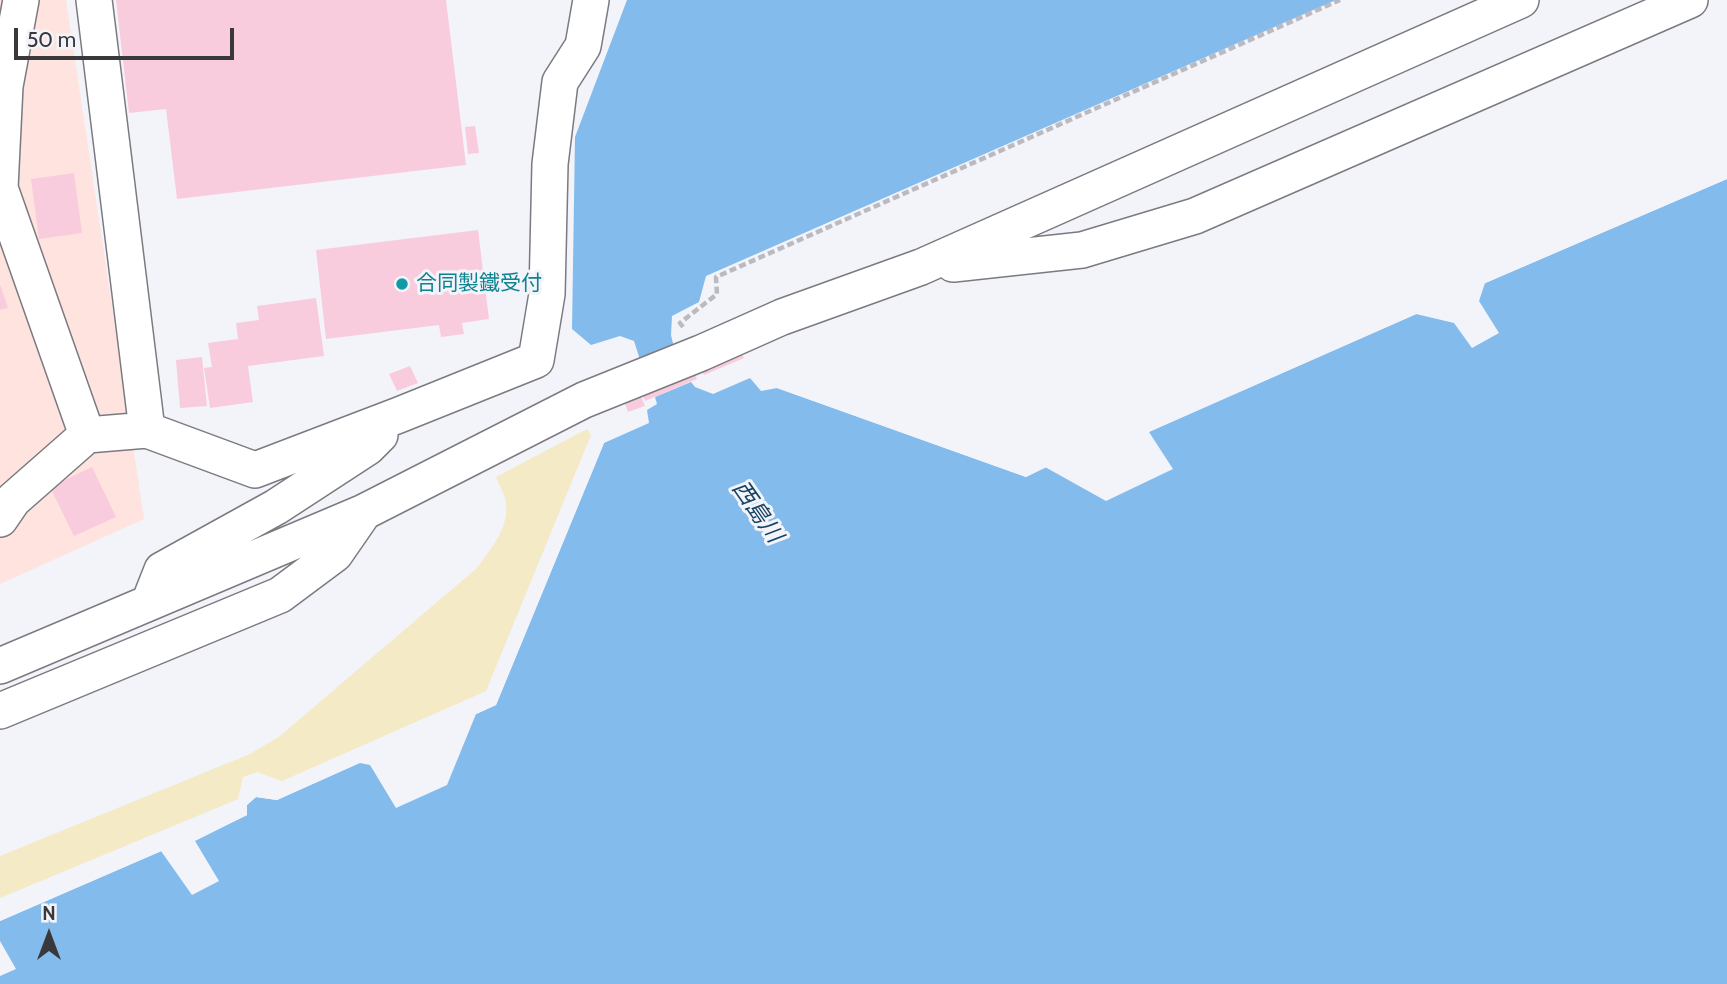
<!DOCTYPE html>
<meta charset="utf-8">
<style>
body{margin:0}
#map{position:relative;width:1727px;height:984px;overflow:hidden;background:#f3f3fa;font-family:Cabin,sans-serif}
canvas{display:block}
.north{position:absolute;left:14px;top:900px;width:70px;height:70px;-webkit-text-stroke:5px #f3f3fa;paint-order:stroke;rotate:0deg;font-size:19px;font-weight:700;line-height:28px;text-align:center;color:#39393c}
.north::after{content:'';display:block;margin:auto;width:24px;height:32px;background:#39393c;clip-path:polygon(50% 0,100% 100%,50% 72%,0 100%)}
.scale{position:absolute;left:14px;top:28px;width:220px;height:32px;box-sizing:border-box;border:4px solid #39393c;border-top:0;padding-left:9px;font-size:21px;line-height:24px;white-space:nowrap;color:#39393c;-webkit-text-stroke:5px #f3f3fa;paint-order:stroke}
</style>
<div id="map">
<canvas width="1727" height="984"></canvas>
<div class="north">N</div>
<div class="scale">50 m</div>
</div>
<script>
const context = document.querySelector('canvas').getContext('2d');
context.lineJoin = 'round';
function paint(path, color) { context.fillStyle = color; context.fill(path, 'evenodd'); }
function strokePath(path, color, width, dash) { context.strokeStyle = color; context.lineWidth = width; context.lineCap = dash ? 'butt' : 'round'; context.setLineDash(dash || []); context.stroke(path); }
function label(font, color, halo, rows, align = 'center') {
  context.font = font + ' Cabin,"Noto Sans JP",sans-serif'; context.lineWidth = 6; context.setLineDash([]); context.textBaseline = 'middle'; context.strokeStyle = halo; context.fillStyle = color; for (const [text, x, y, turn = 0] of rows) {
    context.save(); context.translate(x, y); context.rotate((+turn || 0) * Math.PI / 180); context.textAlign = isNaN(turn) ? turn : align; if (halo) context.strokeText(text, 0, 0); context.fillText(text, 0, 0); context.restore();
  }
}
const industrial = new Path2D(`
 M0 0H66L144 519 0 584Z`);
const sand = new Path2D(`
 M587 429 591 435 486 691 282 781 257 772 243 777 238 799 0 898V856L250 754 280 736 477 568C491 549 509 528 506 503 505 494 499 485 496 477Z`);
const water = new Path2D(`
 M627 0H1336L706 276 699 302 672 316 671 335 675 352 642 366 634 341 620 336 591 345 572 329 575 137Z
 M1727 179V984H0V976L16 969 0 941V921L161 851 192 895 219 881 195 841 247 815V805L256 797 277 800 360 763 370 765 396 808 447 785 476 714 496 705 604 443 649 423 647 410 657 404 655 397 691 382 695 387 713 394 750 378 761 391 777 388 1026 477 1045 467 1106 501 1173 469 1149 432 1416 314 1454 323 1472 348 1499 333 1479 301 1485 283Z`);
const pier = new Path2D(`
 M1727 175V179L1481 285 1484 280Z
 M1414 311 1421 312 1146 433 1148 429Z
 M775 384 1026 474 1044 464 1049 466 1026 477 777 388Z
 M601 441 604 443 496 705 472 716 474 711 494 703Z
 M358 759 365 760 277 800 256 797 247 805V815L191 842 193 838 244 813V803L255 794 277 797Z
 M159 848 164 850 0 921V917Z`);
const building = new Path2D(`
 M116 0H446L466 165 177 199 166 109 129 113Z
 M475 126 479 153 468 154 465 127Z
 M74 173 82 233 39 239 31 179Z
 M478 230 489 319 462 323 464 334 441 337 439 325 326 339 316 250Z
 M0 284 8 308 0 310Z
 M316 298 324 356 248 366 253 402 210 408 204 368 212 367 208 343 238 339 236 323 259 320 257 306Z
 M738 343 744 358 704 375 698 360Z
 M202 357 207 406 180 408 176 360Z
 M690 364 697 379 645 401 639 386Z
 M410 366 418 383 397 391 389 374Z
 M637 387 645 406 628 412 621 393Z
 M92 467 116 517 74 536 50 487Z`);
const path = new Path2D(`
 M683 327 680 323 717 294 716 277 1340 0`);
const minor = new Path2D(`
 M21 0 5 86 0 188 87 435
 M94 0 147 430
 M953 264 1082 250 1195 216 1690 0
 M0 519 13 500 87 435 147 430 255 470 399 415 536 360 547 294 550 164 560 82 583 46 591 0
 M149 603 162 570 276 507 368 447 380 435
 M0 666 364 512 584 400 701 353 782 317 921 267 1521 0
 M0 711 280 595 335 554 364 512`);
const markers = [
 [402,284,7,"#0f9aa8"]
];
const cultureNames = [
 ["合同製鐵受付",416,284]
];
const waterNames = [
 ["西島川",757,512,55]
];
paint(industrial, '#fee3df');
paint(sand, '#f4eac5');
paint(water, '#83bcec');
paint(pier, '#f3f3fa');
paint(building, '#f9ccdd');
strokePath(minor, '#7a7a80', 38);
strokePath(path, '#babac0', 4.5, [7, 3.5]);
strokePath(minor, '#fff', 35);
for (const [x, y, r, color] of markers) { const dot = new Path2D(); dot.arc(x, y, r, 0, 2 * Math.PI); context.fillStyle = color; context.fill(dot); strokePath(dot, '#f3f3fa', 2.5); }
label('21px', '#0d838f', '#f3f3fa', cultureNames, 'left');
label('italic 23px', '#164262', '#f3f3fa', waterNames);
</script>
